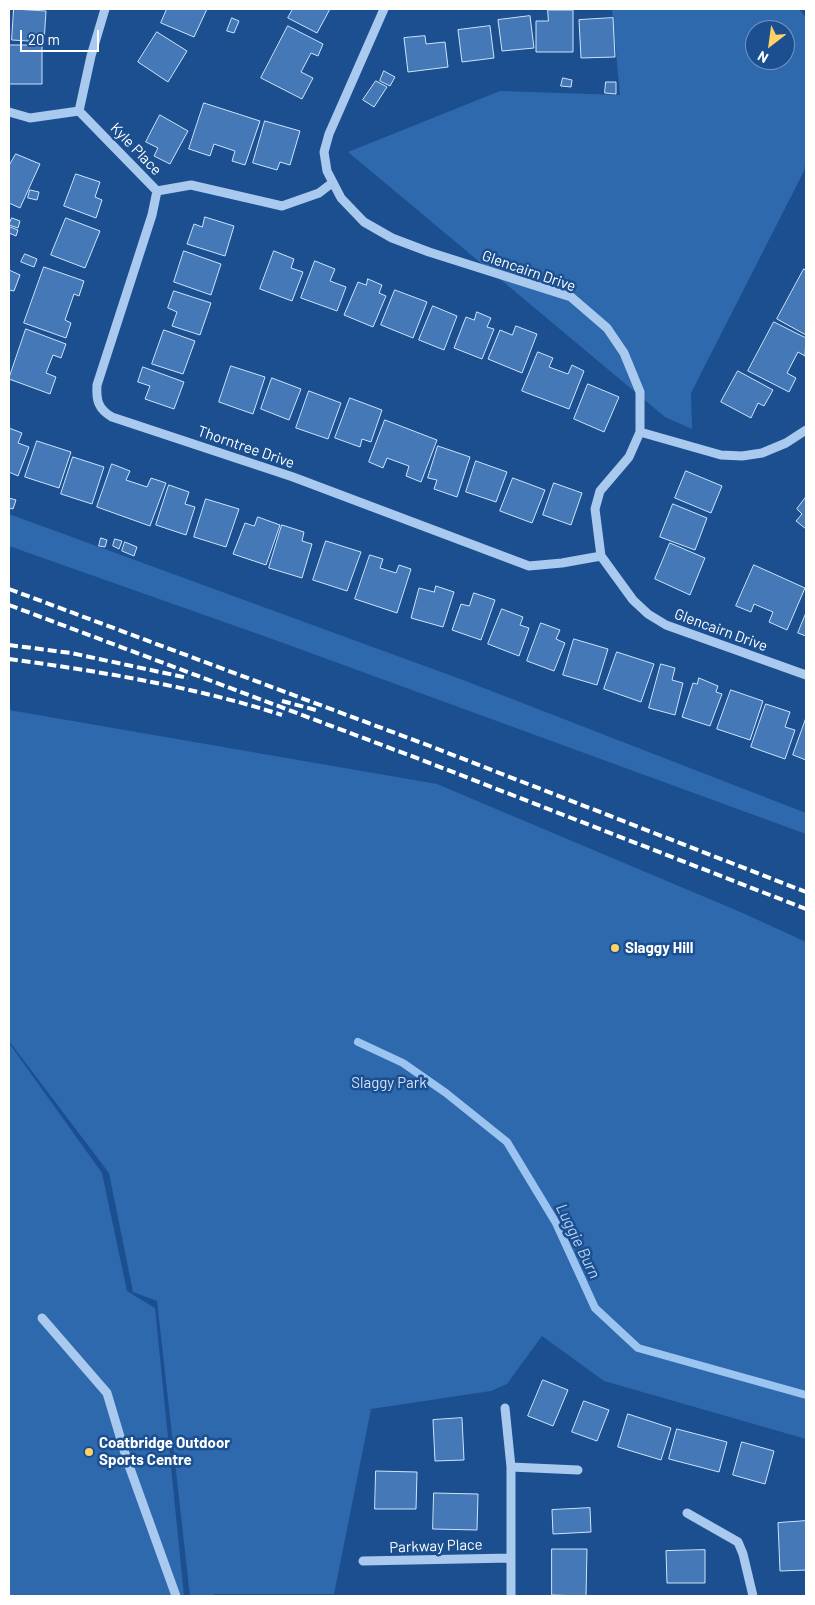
<!DOCTYPE html>
<style>
body{margin:0}
#map{position:relative;width:815px;height:1605px;overflow:hidden;background:#1b4f8f;font-family:Barlow,sans-serif}
canvas{display:block}
.frame{position:absolute;inset:0;border:10px solid #fff;pointer-events:none}
.north{position:absolute;left:745px;top:20px;width:50px;height:50px;box-sizing:border-box;background:#1b4f8f;border:1px solid #7695bc;border-radius:50%;rotate:210deg;font-size:14px;font-weight:700;line-height:20px;text-align:center;color:#fff}
.north::after{content:'';display:block;margin:auto;width:18px;height:22px;background:#ffd166;clip-path:polygon(50% 0,100% 100%,50% 72%,0 100%)}
.scale{position:absolute;left:20px;top:30px;width:79px;height:22px;box-sizing:border-box;border:2px solid #fff;border-top:0;padding-left:6px;font-size:15px;line-height:18px;white-space:nowrap;color:#fff;-webkit-text-stroke:4px #1b4f8f;paint-order:stroke}
</style>
<div id="map">
<canvas width="815" height="1605"></canvas>
<div class="frame"></div>
<div class="north">N</div>
<div class="scale">20 m</div>
</div>
<script>
const context = document.querySelector('canvas').getContext('2d');
context.lineJoin = 'round';
function paint(path, color) { context.fillStyle = color; context.fill(path, 'evenodd'); }
function strokePath(path, color, width, dash) { context.strokeStyle = color; context.lineWidth = width; context.lineCap = dash ? 'butt' : 'round'; context.setLineDash(dash || []); context.stroke(path); }
function label(font, color, halo, rows, align = 'center') {
  context.font = font + ' Barlow,sans-serif'; context.lineWidth = 5; context.setLineDash([]); context.textBaseline = 'middle'; context.strokeStyle = halo; context.fillStyle = color; for (const [text, x, y, turn = 0] of rows) {
    context.save(); context.translate(x, y); context.rotate((+turn || 0) * Math.PI / 180); context.textAlign = isNaN(turn) ? turn : align; if (halo) context.strokeText(text, 0, 0); context.fillText(text, 0, 0); context.restore();
  }
}
const green = new Path2D(`
 M612 9H799L806 18V159L804 171 691 393 692 429 665 417 348 152 500 91 620 95ZM755 30H785V60H755Z
 M9 514 463 680 806 813V834L275 640 9 546Z
 M9 710 437 784 745 914 806 942V1439L604 1381 542 1336 507 1384 491 1391 371 1409 334 1594H214V1596H190L157 1301 133 1292 109 1173 9 1041Z
 M9 1043 102 1173 127 1291 155 1308 184 1596H9Z`);
const stream = new Path2D(`
 M358 1042 403 1063 446 1093 507 1142 556 1223 595 1308 638 1348 806 1395`);
const building = new Path2D(`
 M14 9 46 11 44 42 12 40Z
 M167 9H207L194 37 161 23Z
 M293 9H330L317 33 288 18Z
 M548 10H573V52H536V21H548Z
 M530 16 534 48 502 51 498 20Z
 M232 18 239 21 234 33 227 31Z
 M613 18 615 57 581 58 579 20Z
 M288 26 323 44 318 56 311 53 301 72 313 78 302 99 261 78Z
 M490 26 494 58 462 62 458 30Z
 M157 32 187 51 168 82 138 62Z
 M425 36 426 44 445 42 448 67 408 72 404 38Z
 M9 45H42V84H9Z
 M384 71 395 77 390 86 380 81Z
 M563 78 572 80 571 87 561 86Z
 M376 81 387 87 374 107 363 100Z
 M606 82H616V94L605 93Z
 M204 103 260 121 245 165 232 161 235 151 214 144 210 156 189 149Z
 M160 115 188 131 170 164 154 156 158 148 146 142Z
 M265 121 300 131 290 165 280 162 277 170 253 163Z
 M16 154 40 164 20 208 9 203V166Z
 M76 174 100 182 95 197 102 200 96 218 64 206Z
 M30 190 39 192 37 200 28 198Z
 M205 217 234 226 225 256 187 244 194 224 202 227Z
 M12 218 20 221 18 228 9 225Z
 M66 218 100 231 85 268 51 255Z
 M10 227 18 230 16 236 9 233Z
 M184 251 221 264 211 295 174 282Z
 M274 251 294 259 291 268 303 272 292 301 260 289Z
 M25 254 37 259 34 267 21 262Z
 M315 261 335 269 330 281 346 287 337 311 301 298Z
 M44 267 84 281 79 296 74 294 65 320 71 323 66 338 24 323Z
 M804 269 806 271V335L777 319Z
 M9 270 20 275 14 291 9 290Z
 M368 279 382 285 379 293 386 296 373 327 344 315 358 282 366 285Z
 M395 290 427 302 413 338 381 325Z
 M174 291 211 303 200 335 172 326 177 312 168 308Z
 M433 306 457 316 444 350 419 340Z
 M477 312 491 318 487 327 494 329 482 359 454 348 466 317 474 320Z
 M774 322 806 338 805 356 798 352 787 373 796 378 789 392 748 371Z
 M516 326 537 334 522 373 488 359 500 330 512 335Z
 M26 329 66 344 61 358 53 355 46 373 56 377 50 394 9 379Z
 M164 330 195 341 183 374 152 364Z
 M538 352 553 358 549 367 568 374 572 365 584 371 569 409 522 391Z
 M231 366 265 377 253 414 219 402Z
 M143 367 184 382 174 409 145 399 150 386 138 382Z
 M738 371 773 390 764 406 758 403 751 418 721 402Z
 M272 378 301 389 289 420 261 409Z
 M588 384 619 397 604 432 574 419Z
 M309 391 341 403 328 439 296 428Z
 M350 398 382 410 371 442 362 439 360 447 335 438Z
 M385 420 437 440 421 482 406 476 409 466 387 458 383 468 369 462Z
 M9 428 22 433 18 443 29 447 18 476 9 472Z
 M37 441 71 452 59 488 25 477Z
 M438 446 470 457 457 497 434 489 437 480 428 478Z
 M73 457 104 467 92 504 61 494Z
 M476 461 507 472 496 502 466 492Z
 M112 464 130 471 126 480 147 487 151 478 166 483 150 526 97 507Z
 M686 471 722 486 711 513 675 498Z
 M513 478 545 490 532 523 500 511Z
 M554 483 582 493 571 525 543 515Z
 M169 485 189 492 185 504 195 507 186 535 156 525Z
 M806 497V529L796 521 802 514 797 509Z
 M9 498 16 500 13 509 9 508Z
 M206 499 239 509 226 547 194 537Z
 M673 504 707 518 695 550 660 537Z
 M258 517 280 525 266 565 233 554 245 523 254 526Z
 M282 525 304 532 302 541 312 544 302 578 269 568Z
 M101 538 107 540 105 547 99 546Z
 M115 539 122 541 119 549 113 546Z
 M326 541 361 552 347 591 313 580Z
 M125 542 137 547 134 556 122 551Z
 M670 543 705 558 690 595 655 579Z
 M370 555 383 559 380 568 396 573 399 565 411 569 397 613 355 599Z
 M754 565 805 588 787 630 769 622 773 612 754 604 751 612 736 606Z
 M436 586 454 592 443 627 411 618 419 588 434 592Z
 M474 593 495 600 481 640 452 630 461 604 469 606Z
 M502 609 523 617 520 625 529 628 519 656 488 644Z
 M806 613V636L798 633Z
 M541 623 560 630 556 639 565 643 554 671 527 661Z
 M574 639 608 649 597 685 563 675Z
 M617 652 654 664 641 702 604 689Z
 M661 664 675 668 672 680 683 683 675 715 649 708Z
 M699 678 718 686 716 692 722 694 710 726 682 717 693 683 697 684Z
 M731 690 763 701 750 740 717 729Z
 M766 704 790 712 785 727 795 730 785 759 751 747Z
 M806 718V760L793 755Z
 M543 1380 568 1390 553 1426 528 1416Z
 M584 1401 609 1410 597 1441 572 1432Z
 M628 1414 671 1428 661 1460 618 1447Z
 M462 1418 464 1460 435 1461 433 1420Z
 M677 1429 727 1442 719 1472 669 1459Z
 M742 1442 774 1451 765 1484 733 1475Z
 M376 1471 417 1472 416 1509H375Z
 M434 1493 478 1494 477 1530 433 1529Z
 M590 1508 591 1532 553 1534 552 1510Z
 M806 1521V1570L780 1571 778 1523Z
 M552 1549H587L586 1596 552 1595Z
 M705 1550V1583H667L666 1551Z`);
const minor = new Path2D(`
 M384 9 329 134 324 152 327 171 341 198 364 222 392 238 429 252 571 297 607 328 624 353 640 392V432L629 457 600 491 595 509 601 556 633 600 648 614 666 625 806 675
 M79 111 91 56 105 9
 M9 112 30 118 79 111 157 191 191 185 282 206 319 193 332 183
 M157 191 152 215 97 385C96 400 98 409 112 417L293 477 529 566 562 563 601 556
 M640 432 721 455 742 456 762 453 786 443 806 430
 M42 1318 107 1393 127 1460 176 1596
 M505 1408 511 1467
 M687 1513 738 1542 743 1554 753 1596
 M363 1561 511 1558
 M511 1596V1467L578 1470`);
const rail = new Path2D(`
 M9 589 430 746 806 892
 M9 605 422 760 806 909
 M9 645 71 653 188 678
 M9 659C98 671 196 687 282 715
 M282 701 316 710`);
const markers = [
 [615,948,5,"#ffd166"],
 [89,1452,5,"#ffd166"]
];
const streetNames = [
 ["Kyle Place",136,149,46],
 ["Glencairn Drive",529,271,19],
 ["Thorntree Drive",246,447,19],
 ["Glencairn Drive",721,630,20],
 ["Parkway Place",436,1546,-2]
];
const poiNames = [
 ["Slaggy Hill",625,948],
 ["Coatbridge Outdoor",99,1443],
 ["Sports Centre",99,1460]
];
const parkNames = [
 ["Slaggy Park",389,1083]
];
const waterNames = [
 ["Luggie Burn",578,1241,64]
];
paint(green, '#2e69ad');
strokePath(stream, '#9cc4f0', 8);
paint(building, '#4478b7');
strokePath(building, '#cfe3fa', 1);
strokePath(minor, '#a9c9ee', 9);
strokePath(rail, '#fff', 4, [9, 4]);
for (const [x, y, r, color] of markers) { const dot = new Path2D(); dot.arc(x, y, r, 0, 2 * Math.PI); context.fillStyle = color; context.fill(dot); strokePath(dot, '#1b4f8f', 2); }
label('15px', '#fff', '#1b4f8f', streetNames);
label('bold 15px', '#fff', '#1b4f8f', poiNames, 'left');
label('15px', '#cfe3fa', '#1b4f8f', parkNames);
label('italic 16px', '#b5d3f5', '#1b4f8f', waterNames);
</script>
